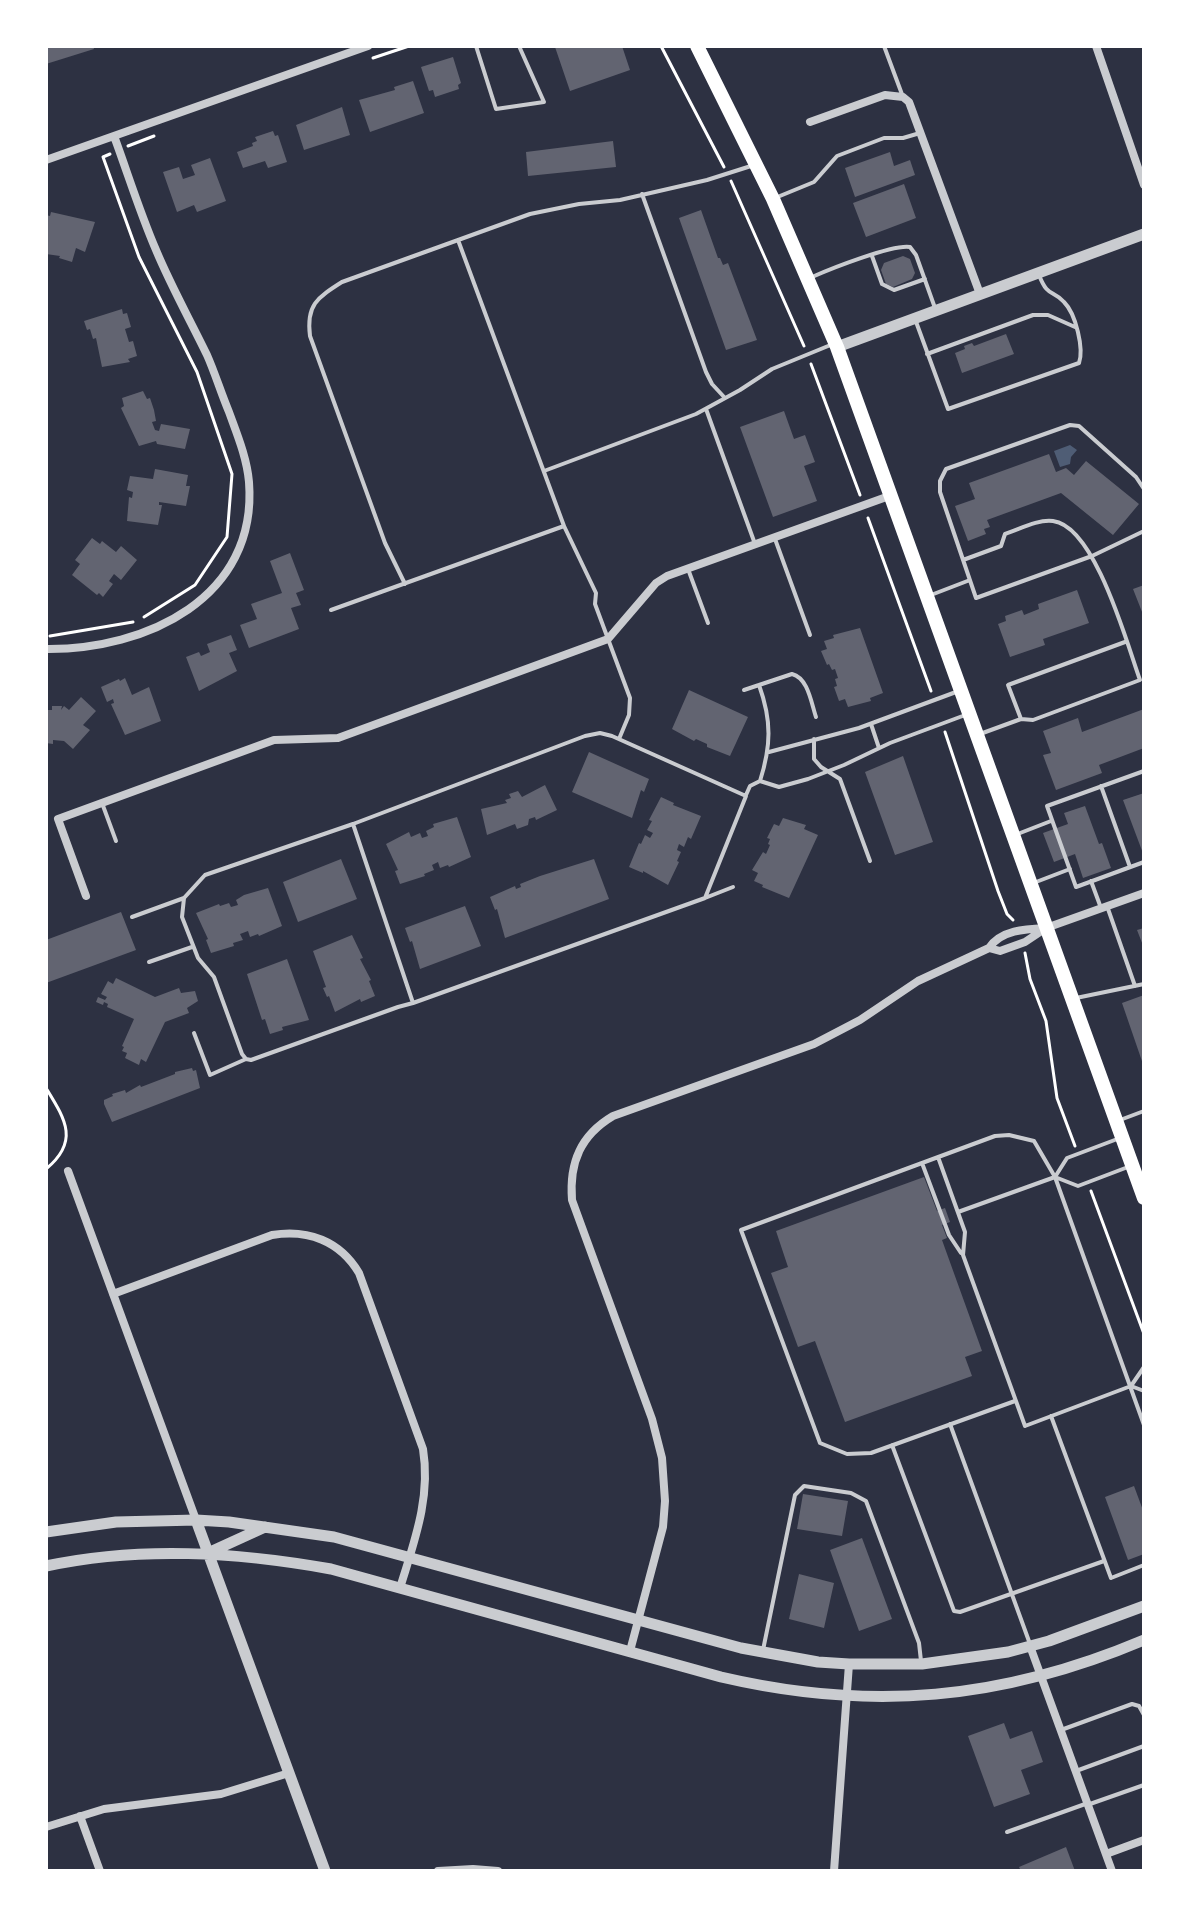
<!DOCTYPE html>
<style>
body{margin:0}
#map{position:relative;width:1190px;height:1917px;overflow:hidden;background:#2d3142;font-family:"Nunito Sans",sans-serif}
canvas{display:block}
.frame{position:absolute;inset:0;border:48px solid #fff;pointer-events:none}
</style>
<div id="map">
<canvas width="1190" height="1917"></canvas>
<div class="frame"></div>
</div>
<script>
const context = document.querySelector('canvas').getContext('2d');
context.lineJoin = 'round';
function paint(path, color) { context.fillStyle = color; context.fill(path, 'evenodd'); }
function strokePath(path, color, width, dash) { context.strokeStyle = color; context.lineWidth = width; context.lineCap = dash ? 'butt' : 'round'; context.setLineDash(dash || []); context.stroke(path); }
const water = new Path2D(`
 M1070 445 1077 450 1071 457 1070 464 1060 467 1054 451Z`);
const building = new Path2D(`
 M46 46H93L94 49 46 64Z
 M622 46 630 70 570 91 555 47Z
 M453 57 461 83 458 85 459 89 435 97 433 90 429 91 421 67Z
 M413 81 424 113 370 132 359 100 395 90 394 87Z
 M342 107 350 135 304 150 296 125Z
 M273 131 275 136 278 135 287 162 268 168 265 161 243 168 237 152 253 146 252 143 257 141 255 137Z
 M613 141 616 167 528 176 526 152Z
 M890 152 894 166 910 160 915 175 855 197 845 168Z
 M210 158 226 201 197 212 194 205 177 212 163 172 179 167 183 179 195 175 191 165Z
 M904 184 916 218 866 237 853 203Z
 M701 210 718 258H720L723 265 728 263 757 340 726 350 679 218Z
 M51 212 95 222 85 252 76 248 72 262 59 258 60 256 46 254V215L50 216Z
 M903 256 910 259 915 273 912 279 893 287 886 284 881 270 884 263Z
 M122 309 123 314 127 313 131 327 125 329 129 342 133 341 137 356 128 359 130 362 102 367 96 338 93 339 90 329 87 330 84 321Z
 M1006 334 1014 354 962 373 955 353 965 349 964 346 972 343 974 346Z
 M143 391 147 399 150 398 154 410 156 421 152 422 155 430 159 431 161 424 190 429 185 449 157 444 156 441 139 446 121 408 124 406 122 398Z
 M784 411 794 439 805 435 815 462 804 466 817 501 773 517 740 427Z
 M1049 454 1056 472 1066 468 1074 475 1086 461 1139 504 1113 535 1061 493 987 520 990 527 984 529 986 534 968 541 955 506 975 499 969 483Z
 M155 469 188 475 186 486H190L186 506 159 502V505H162L158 525 127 521 129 497 132 498 133 492 127 490 130 476 153 479Z
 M92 538 100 544 102 541 116 552 121 546 137 560 121 580 114 574 109 581 113 584 103 597 99 593 97 595 72 575 80 564 75 560Z
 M290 553 304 590 296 593 301 605 291 608 299 629 249 648 240 625 257 619 251 604 282 593 270 561Z
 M1144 585V617L1133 589Z
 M1077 590 1089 623 1043 639 1045 645 1010 657 998 624 1006 621 1005 616 1022 610 1024 615 1039 609 1038 604Z
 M860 628 883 693 870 698 871 701 848 707 845 699 839 701 834 687 837 686 835 679 838 678 835 669 832 670 829 664 827 665 821 651 827 649 824 641 834 638 833 635Z
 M231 635 237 650 229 653 237 671 199 691 186 657 199 652 201 656 210 652 207 644Z
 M125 678 132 695 149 687 161 721 125 735 111 704 114 703 113 699 107 702 101 687 119 679 120 681Z
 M689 690 748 717 730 756 707 747V744L696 739 694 741 672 729Z
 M81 697 96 711 83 725 90 730 73 749 64 741 53 740V744L46 743V710H52V706H62L61 710 64 706 69 710Z
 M1144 709V748L1099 765 1102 773 1056 790 1043 755 1051 753 1043 731 1078 718 1082 732Z
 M589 752 649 779 644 792 641 790 632 818 572 792Z
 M903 756 933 842 895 855 865 772Z
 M545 785 557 810 536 820 535 817 529 819 528 825 517 829 515 824 487 835 481 809 507 803 505 800 511 798 509 794 518 791 522 797Z
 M1144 793V856L1123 800Z
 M661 797 674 803 673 805 701 816 691 839 688 837 684 847 679 844 677 850 681 852 677 861 679 862 668 885 643 871V873L629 867 639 843 641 844 645 835 650 838 653 833 647 830 652 821 649 820Z
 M1085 806 1099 844 1102 843 1111 868 1083 878 1075 854 1054 862 1043 833 1068 824 1064 813Z
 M457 817 471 857 449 867 448 865 440 868 438 862 432 865 434 870 424 874 425 876 400 884 395 871 398 870 386 844 409 832 411 837 420 833 422 838 428 836 426 831 434 827 433 824Z
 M783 818 806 825 804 829 818 835 789 898 762 887 763 885 754 881 758 873 752 870 763 852 766 854 770 845 768 844 770 839 767 838 774 824 779 826Z
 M341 859 357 899 298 922 283 882Z
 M594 859 609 899 505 938 497 909 495 910 490 897 515 886 516 889 521 887 520 884 540 876Z
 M268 888 282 926 259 936 258 934 250 937 248 931 240 934 243 940 233 943 234 946 211 953 206 940 208 939 196 913 219 904 220 906 229 903 231 907 238 905 236 900 244 895Z
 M465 906 481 946 420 969 412 941 410 942 405 928Z
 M121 912 136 950 46 983V940Z
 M1144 928V948L1137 930Z
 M352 935 363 958 360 959 371 980 369 981 375 996 361 1002 360 999 335 1012 329 996 327 997 323 988 326 987 313 951Z
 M287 959 309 1020 282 1027 283 1030 270 1034 265 1019 262 1020 247 974Z
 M116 978 155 997 179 988 181 993 195 991 198 1001 187 1008 189 1013 165 1022 146 1062 141 1059 139 1065 125 1058 127 1053 122 1051 124 1047 122 1046 134 1019 107 1007 108 1004 104 1002 103 1005 96 1002 98 997 105 1000 107 997 101 994 108 981 113 984Z
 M1144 995V1067L1122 1003Z
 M192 1068 193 1071 196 1070 200 1088 112 1122 104 1104V1100L113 1096 112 1094 125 1090 126 1093 140 1085 141 1087 175 1074V1072Z
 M924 1177 937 1211 945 1208 950 1222 942 1225 947 1238 942 1240 982 1351 965 1357 972 1376 845 1422 815 1341 798 1347 771 1273 788 1267 776 1231Z
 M1134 1486 1144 1513V1554L1128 1560 1105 1497Z
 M803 1494 848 1501 842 1536 797 1529Z
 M862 1538 892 1619 859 1631 830 1550Z
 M799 1574 834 1583 824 1628 789 1619Z
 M1004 1723 1010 1739 1032 1731 1043 1762 1021 1770 1030 1794 994 1807 968 1736Z
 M1066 1847 1075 1871H1021L1019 1867Z`);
const path = new Path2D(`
 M661 46 724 167
 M373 58 409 46
 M128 146 154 136
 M110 154 103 157 139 257 197 372 232 474 227 537 195 585 144 617
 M731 181 804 346
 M811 364 860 495
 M868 518 931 691
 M50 636 133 622
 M945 732 998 891 1007 914 1013 920
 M1025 953 1030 979 1046 1021 1057 1098 1075 1146
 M46 1088C65 1119 80 1141 46 1169
 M1091 1191 1144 1334`);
const service = new Path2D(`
 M476 46 496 109 544 102 519 46
 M884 46 903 97
 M642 194 706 372 712 384 725 398
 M775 198 814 182 837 156 884 138H903L920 133
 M458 240 564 526 596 593 595 604 630 698 629 715 619 739
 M872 256 882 284 894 290 925 279
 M812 277C830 269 893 244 910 247L916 255 935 308
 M915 319 948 409 1079 363C1084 349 1076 314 1064 302 1052 289 1048 298 1039 275
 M927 354 1033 315H1048L1075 327
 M706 409 755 544
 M544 471 696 414 740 390 772 369 833 344
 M1144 489 1136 477 1079 426 1070 425 946 469 940 481V492L976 598 1092 556 1144 531
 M775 539 810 635
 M963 560 1001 546 1005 534C1020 529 1038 519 1053 521 1095 526 1127 644 1140 680L1033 720 1021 719 980 734
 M688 569 708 623
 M405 584 385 543 310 336C306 305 317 298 342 282L530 214 579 204 620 200 707 180 751 166
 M931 595 970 580
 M331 610 564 526
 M759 685C772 721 771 746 760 781
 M744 690 792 674C808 678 811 702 816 717
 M1021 719 1008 685 1125 642
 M871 724 879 748
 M814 739V759L821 767 840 779 870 861
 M769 752 859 728 956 692
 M1144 771 1047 806 1076 887 1144 862
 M1101 786 1130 867
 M746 795 750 786 760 781 779 787 808 779 844 765 890 743 968 714
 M102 803 116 841
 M353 824 413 1003
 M1015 835 1051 821
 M1091 881 1101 908
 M1036 882 1070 869
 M705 898 746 796 612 736 600 733 585 736 353 824 205 875 184 898 182 917 198 958 214 977 242 1054 246 1059 251 1060 398 1007 413 1003 705 898 733 887
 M1107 906 1135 986
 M132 917 184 898
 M149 962 192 947
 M1076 998 1144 984
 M194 1033 210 1075 246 1059
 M1120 1120 1144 1111
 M938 1157 965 1232 963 1255 1025 1426 1131 1386 1144 1367
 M922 1163 949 1235 961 1253
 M1055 1177 1078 1186 1128 1167
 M958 1212 1055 1177 1067 1158 1120 1138
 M1131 1386 1144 1391
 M1015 1401 871 1453 847 1454 820 1443 741 1230 995 1136 1009 1135 1034 1141 1055 1177 1144 1425
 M1051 1416 1111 1578 1144 1565
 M950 1424 1030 1644
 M892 1445 954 1611 960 1612 1104 1561
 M763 1650 795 1495 804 1486 851 1493 866 1501 919 1643 921 1661
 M1061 1730 1132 1704 1139 1706 1144 1715
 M1076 1771 1144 1746
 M1090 1804 1144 1785
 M1007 1832 1088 1803`);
const minor = new Path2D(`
 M1096 46 1144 185
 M810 122 885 95 903 97 909 102 980 294
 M46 160 368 46
 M46 649C146 650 258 598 249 482 247 458 237 434 229 412 221 393 215 373 207 355 190 320 171 286 156 250 140 213 128 174 114 136
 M86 896 58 819 274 740 338 738 608 639 656 583 667 576 892 495
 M989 948 1000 951 1025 942 1046 928 1144 893
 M68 1171 196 1520
 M113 1294 272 1235C308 1229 340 1241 359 1273L423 1449C431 1498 414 1542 400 1588
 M1030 1646 1112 1871
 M630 1651 663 1527 665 1501 662 1458 652 1419 572 1200C569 1162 581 1135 613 1116L814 1044 860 1020 918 981 989 948C1001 930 1026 929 1046 928
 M80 1816 100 1871
 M46 1827 104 1809 221 1794 289 1773
 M1106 1854 1144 1840
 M438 1871 473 1869 498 1871
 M834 1871 849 1664`);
const tertiary = new Path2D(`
 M837 347 1144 234
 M196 1520 325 1871
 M46 1532 116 1522 196 1520 229 1522 334 1537 741 1648 818 1662 849 1664H922L1008 1652 1049 1641 1144 1606
 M208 1553 265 1527
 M46 1566C140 1546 236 1552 331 1569L721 1677C871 1712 1002 1700 1144 1640`);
const primary = new Path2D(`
 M697 46 773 199 837 347 1144 1198`);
paint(water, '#4f5d75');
paint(building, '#626471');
strokePath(path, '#fff', 3);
strokePath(service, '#caccd0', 4);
strokePath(minor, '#caccd0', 8);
strokePath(tertiary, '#caccd0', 11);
strokePath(primary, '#fff', 14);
</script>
